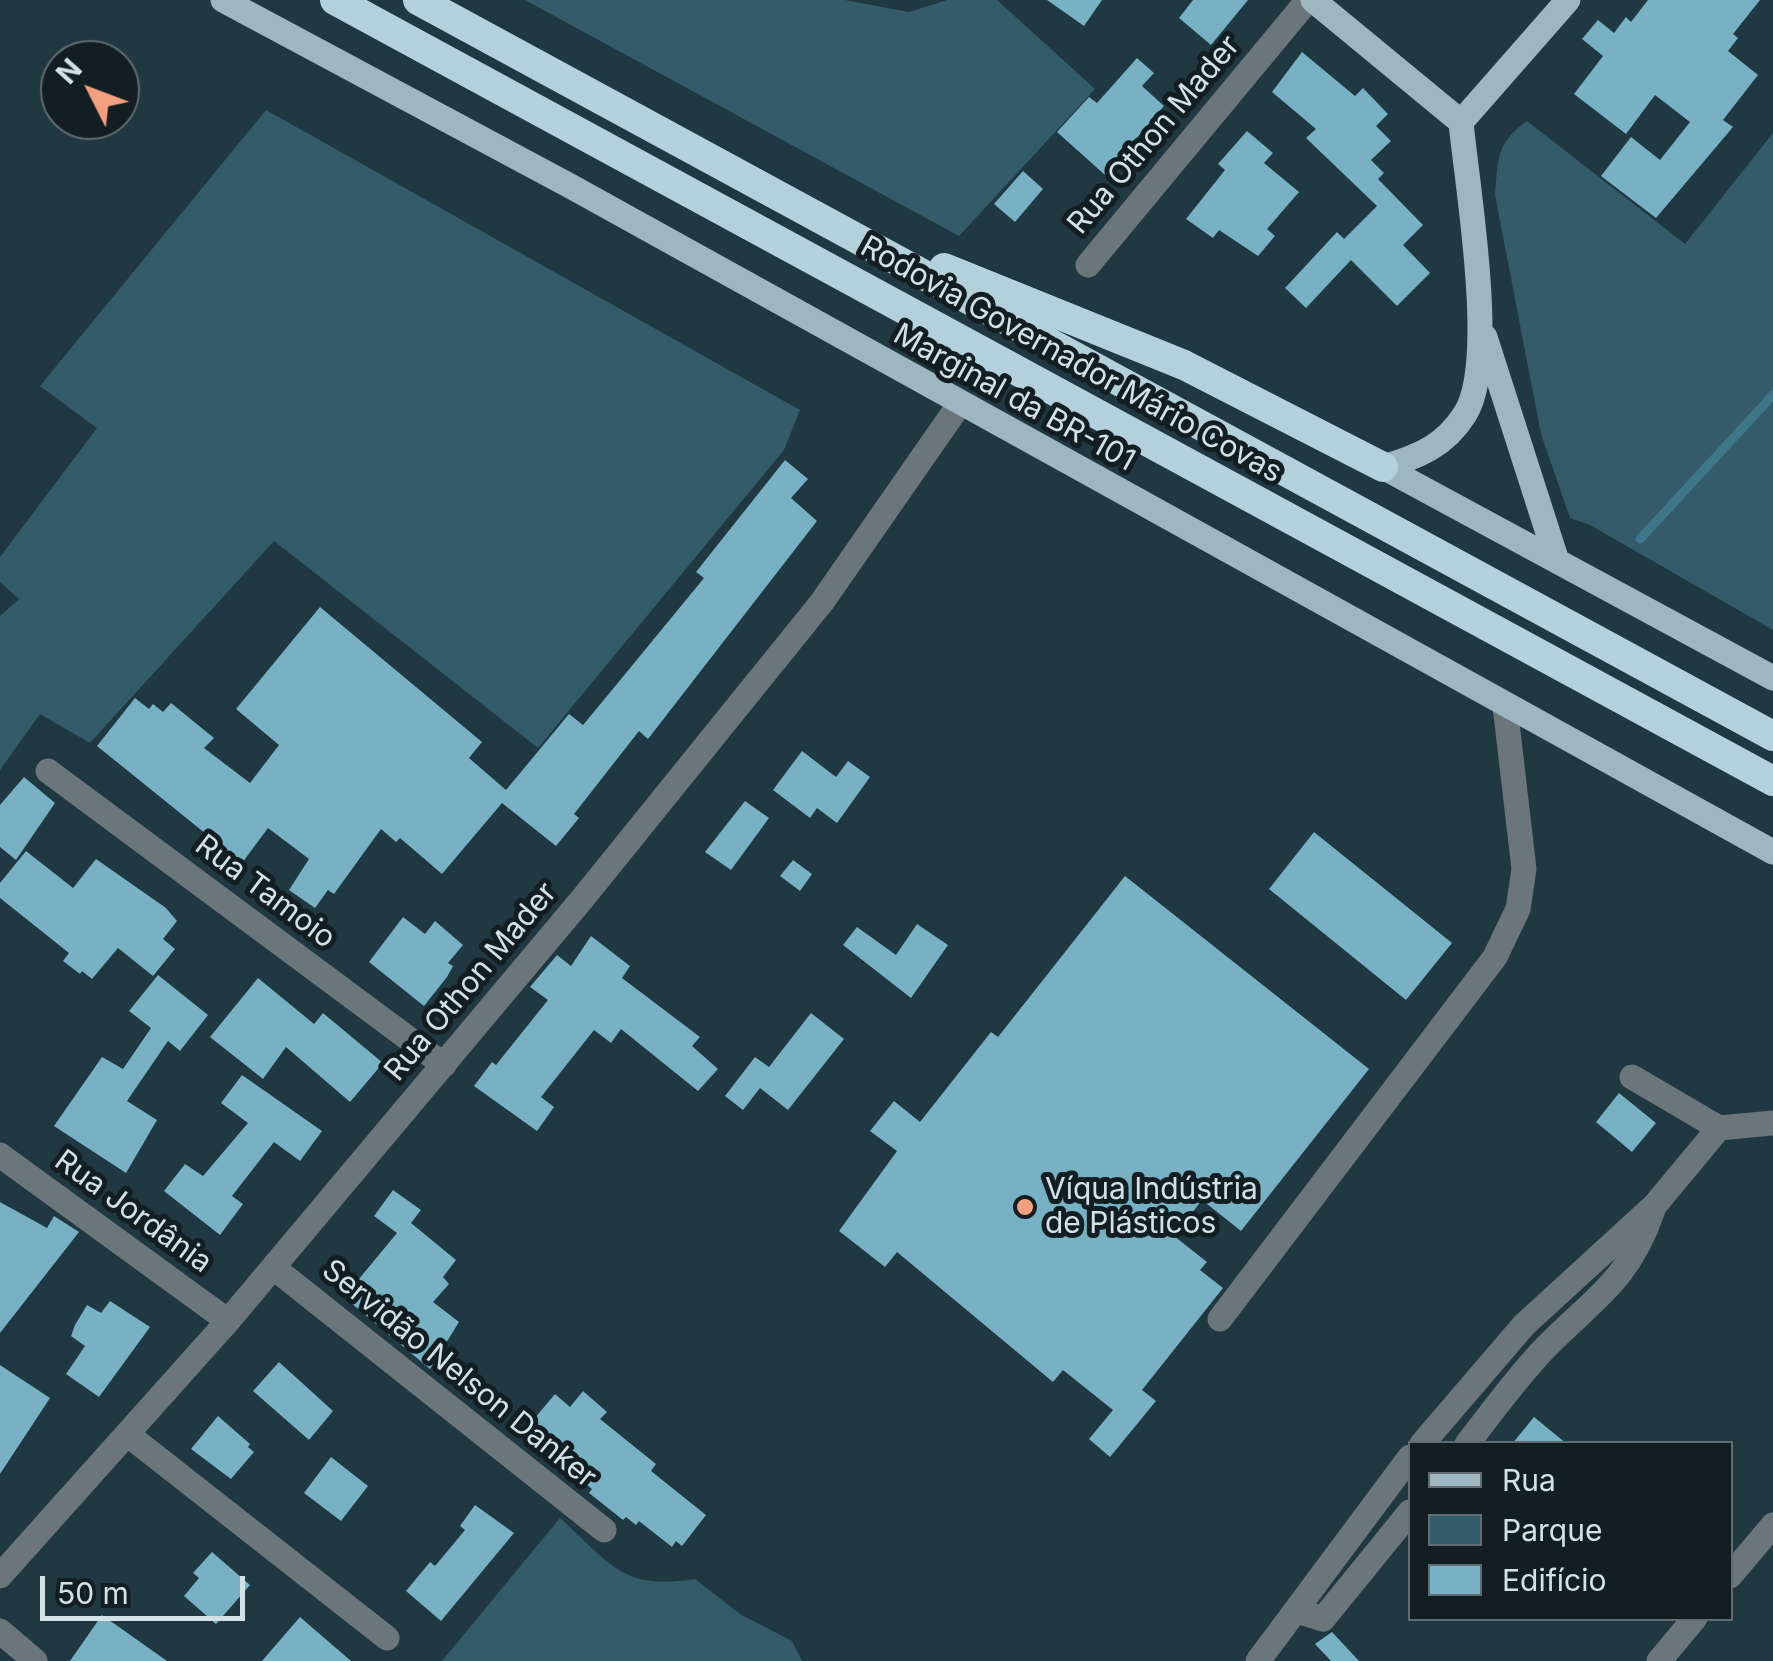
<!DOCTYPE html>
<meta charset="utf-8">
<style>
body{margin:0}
#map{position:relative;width:1773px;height:1661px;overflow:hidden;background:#1f3841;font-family:Inter,sans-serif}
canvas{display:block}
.legend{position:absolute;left:1408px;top:1441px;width:325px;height:180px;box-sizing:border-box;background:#131e22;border:2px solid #606c71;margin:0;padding:12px 18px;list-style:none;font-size:30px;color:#d3e2e7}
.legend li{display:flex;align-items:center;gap:20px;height:50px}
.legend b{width:50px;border:2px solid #606c71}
.north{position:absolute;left:40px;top:40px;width:100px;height:100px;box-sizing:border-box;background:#131e22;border:2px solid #606c71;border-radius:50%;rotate:312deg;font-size:28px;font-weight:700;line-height:40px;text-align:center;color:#d3e2e7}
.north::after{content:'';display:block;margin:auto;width:35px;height:45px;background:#f2a07f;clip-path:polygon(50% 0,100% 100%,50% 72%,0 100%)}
.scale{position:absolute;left:40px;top:1576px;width:205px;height:45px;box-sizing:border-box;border:5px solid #d3e2e7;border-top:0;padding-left:12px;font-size:30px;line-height:35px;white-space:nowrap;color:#d3e2e7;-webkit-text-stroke:8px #131e22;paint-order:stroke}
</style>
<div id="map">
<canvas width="1773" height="1661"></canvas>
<ul class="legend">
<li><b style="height:12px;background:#9eb6c0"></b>Rua</li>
<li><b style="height:28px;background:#335b6a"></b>Parque</li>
<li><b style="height:28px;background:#78b0c4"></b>Edifício</li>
</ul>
<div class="north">N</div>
<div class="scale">50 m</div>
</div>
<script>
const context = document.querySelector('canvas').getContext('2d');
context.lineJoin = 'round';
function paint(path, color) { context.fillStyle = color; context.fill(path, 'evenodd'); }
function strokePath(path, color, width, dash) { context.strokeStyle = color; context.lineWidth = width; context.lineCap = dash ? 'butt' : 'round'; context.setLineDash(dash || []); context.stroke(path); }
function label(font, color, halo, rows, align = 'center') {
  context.font = font + ' Inter,sans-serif'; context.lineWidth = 10; context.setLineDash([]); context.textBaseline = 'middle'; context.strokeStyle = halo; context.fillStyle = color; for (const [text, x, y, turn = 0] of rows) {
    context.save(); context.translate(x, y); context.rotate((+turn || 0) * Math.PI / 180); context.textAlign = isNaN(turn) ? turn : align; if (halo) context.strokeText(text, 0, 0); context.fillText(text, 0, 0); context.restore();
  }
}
const green = new Path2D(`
 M525 0H845L909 12 947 0H997L1095 89 959 236Z
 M266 110 800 410 784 450 538 748 274 541 90 743 40 714 0 770V616L19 599 0 582V557L97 428 40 386Z
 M1527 121 1685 244 1773 133V630L1590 525 1570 518 1541 434 1495 195C1498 159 1496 143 1527 121Z
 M560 1518C610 1563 622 1591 695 1579L740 1614 792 1641 802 1661H442Z`);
const stream = new Path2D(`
 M1640 539 1773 395`);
const building = new Path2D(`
 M1047 0H1102L1084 26Z
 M1193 0H1248L1211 45 1179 18Z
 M1648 0H1760L1733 34 1738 38 1728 51 1758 75 1723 120 1733 127 1656 218 1601 176 1631 137 1660 160 1690 122 1655 95 1626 134 1574 94 1603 56 1582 39 1598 20 1614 33 1626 17 1631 22Z
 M1302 52 1355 96 1363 88 1388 114 1376 126 1391 141 1371 160 1384 173 1378 179 1423 225 1403 245 1430 273 1397 306 1351 260 1306 308 1285 288 1337 232 1344 239 1377 206 1306 138 1316 129 1272 92Z
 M1137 58 1154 73 1142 86 1164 106 1105 175 1057 132 1089 97 1097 103Z
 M1247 131 1273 153 1264 163 1299 192 1267 229 1275 236 1258 256 1219 230 1213 238 1186 219 1225 170 1218 164Z
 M1023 171 1043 189 1015 222 994 204Z
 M785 460 808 479 791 498 817 521 648 739 639 731 574 814 579 818 556 846 502 803 442 874 400 838 396 842 381 829 334 894 328 890 315 908 289 890 309 859 268 828 242 863 97 746 135 698 149 709 153 704 163 712 171 703 214 738 204 748 250 783 279 745 236 709 320 607 482 742 469 758 506 790 569 714 583 725 612 690 704 578 696 572Z
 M802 751 836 777 848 761 870 777 837 823 817 808 810 818 773 790Z
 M24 777 55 803 16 860 0 847V805Z
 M745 801 769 818 731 870 705 852Z
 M1314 832 1452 943 1406 1000 1269 889Z
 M26 851 73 888 96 859 166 908 177 921 163 939 175 949 153 976 118 948 92 979 82 971 80 974 63 961 69 953 0 898V883Z
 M793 860 812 874 800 891 780 876Z
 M1125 876 1369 1069 1241 1231 1202 1200 1174 1236 1207 1262 1200 1270 1223 1288 1142 1390 1156 1401 1110 1457 1089 1439 1113 1410 1063 1370 1053 1382 897 1252 885 1267 839 1231 897 1151 870 1131 894 1101 920 1122 991 1032 998 1037Z
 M403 917 425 934 435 921 463 945 448 963 453 966 447 977 424 1006 369 962Z
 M917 924 948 945 911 998 843 945 857 927 896 955Z
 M591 936 630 966 622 978 700 1037 692 1046 718 1069 698 1091 621 1029 611 1043 594 1030 541 1097 554 1107 537 1131 474 1086 492 1062 496 1065 548 1000 530 987 557 955 571 966Z
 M158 975 208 1015 180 1051 168 1041 127 1101 157 1120 126 1173 54 1126 102 1057 123 1069 151 1028 129 1011Z
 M258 978 314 1024 323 1013 383 1063 350 1102 286 1047 263 1079 210 1037Z
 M811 1013 844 1039 788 1110 760 1088 743 1110 725 1096 755 1057 769 1067Z
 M242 1075 322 1131 300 1161 274 1142 232 1196 243 1204 220 1235 164 1191 185 1164 203 1176 248 1123 221 1103Z
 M1619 1093 1656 1123 1632 1152 1596 1122Z
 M393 1190 421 1210 411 1223 456 1260 443 1277 449 1284 433 1302 459 1322 430 1369 344 1297 397 1233 374 1216Z
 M0 1202 47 1228 54 1216 79 1232 0 1333Z
 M110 1301 150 1327 99 1397 66 1374 85 1346 71 1336 75 1325 87 1305 101 1313Z
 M279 1362 333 1411 309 1440 253 1391Z
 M0 1365 50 1398 0 1474Z
 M583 1391 607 1412 600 1419 656 1464 651 1471 706 1515 682 1546 676 1541 672 1547 639 1521 636 1525 626 1517 623 1520 589 1493 592 1489 580 1479 586 1472 583 1467 529 1425 555 1394 570 1407Z
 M218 1416 250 1444 248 1447 254 1452 231 1479 191 1449Z
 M1534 1417 1567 1444H1512Z
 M331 1457 368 1486 341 1521 304 1493Z
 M475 1505 514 1533 441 1621 406 1591 430 1562 435 1566 465 1530 460 1526Z
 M212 1552 250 1585 216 1624 184 1596 199 1578 193 1573Z
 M102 1615 167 1661H70Z
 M300 1617 351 1661H262Z
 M1332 1632 1359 1661H1331L1315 1644Z`);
const minor = new Path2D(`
 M1088 265 1308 0
 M48 771 444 1065
 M1632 1077 1719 1128 1773 1123
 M0 1155 228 1321
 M274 1268 604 1530
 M1220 1319 1495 957 1518 909 1524 869 1505 706
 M127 1434 387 1638
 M1422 1444 1524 1325 1655 1205 1719 1128
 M1467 1444C1492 1412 1517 1377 1545 1348 1595 1297 1628 1282 1653 1210
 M0 1576 228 1321 583 898 822 602 959 405
 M1730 1576 1773 1525
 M1297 1611 1323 1619 1410 1512
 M0 1631 35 1661
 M1258 1661 1410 1457
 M1659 1661 1695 1618`);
const major = new Path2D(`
 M223 0 572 187 1773 852
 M1313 0 1461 122C1467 187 1498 362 1465 414 1445 446 1418 457 1383 467
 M1461 122 1568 0
 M1485 337 1557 561
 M1383 467 1773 678`);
const highway = new Path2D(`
 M335 0 1773 781
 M418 0 1773 736
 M944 268 1184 365 1383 467`);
const markers = [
 [1025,1207,10,"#f2a07f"]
];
const streetNames = [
 ["Rua Othon Mader",1154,135,-50],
 ["Rodovia Governador Mário Covas",1071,360,29],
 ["Marginal da BR-101",1014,398,29],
 ["Rua Tamoio",265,892,37],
 ["Rua Othon Mader",471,982,-50],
 ["Rua Jordânia",133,1212,36],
 ["Servidão Nelson Danker",459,1374,39]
];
const poiNames = [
 ["Víqua Indústria",1045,1190],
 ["de Plásticos",1045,1224]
];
paint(green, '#335b6a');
strokePath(stream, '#3f7689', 9);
paint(building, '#78b0c4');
strokePath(minor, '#6a767a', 25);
strokePath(major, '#9eb6c0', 25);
strokePath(highway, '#b3d0db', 30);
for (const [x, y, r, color] of markers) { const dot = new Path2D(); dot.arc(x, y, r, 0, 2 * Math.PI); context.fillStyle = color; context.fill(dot); strokePath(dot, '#131e22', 4); }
label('30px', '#d3e2e7', '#131e22', streetNames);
label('30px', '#d3e2e7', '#131e22', poiNames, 'left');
</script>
